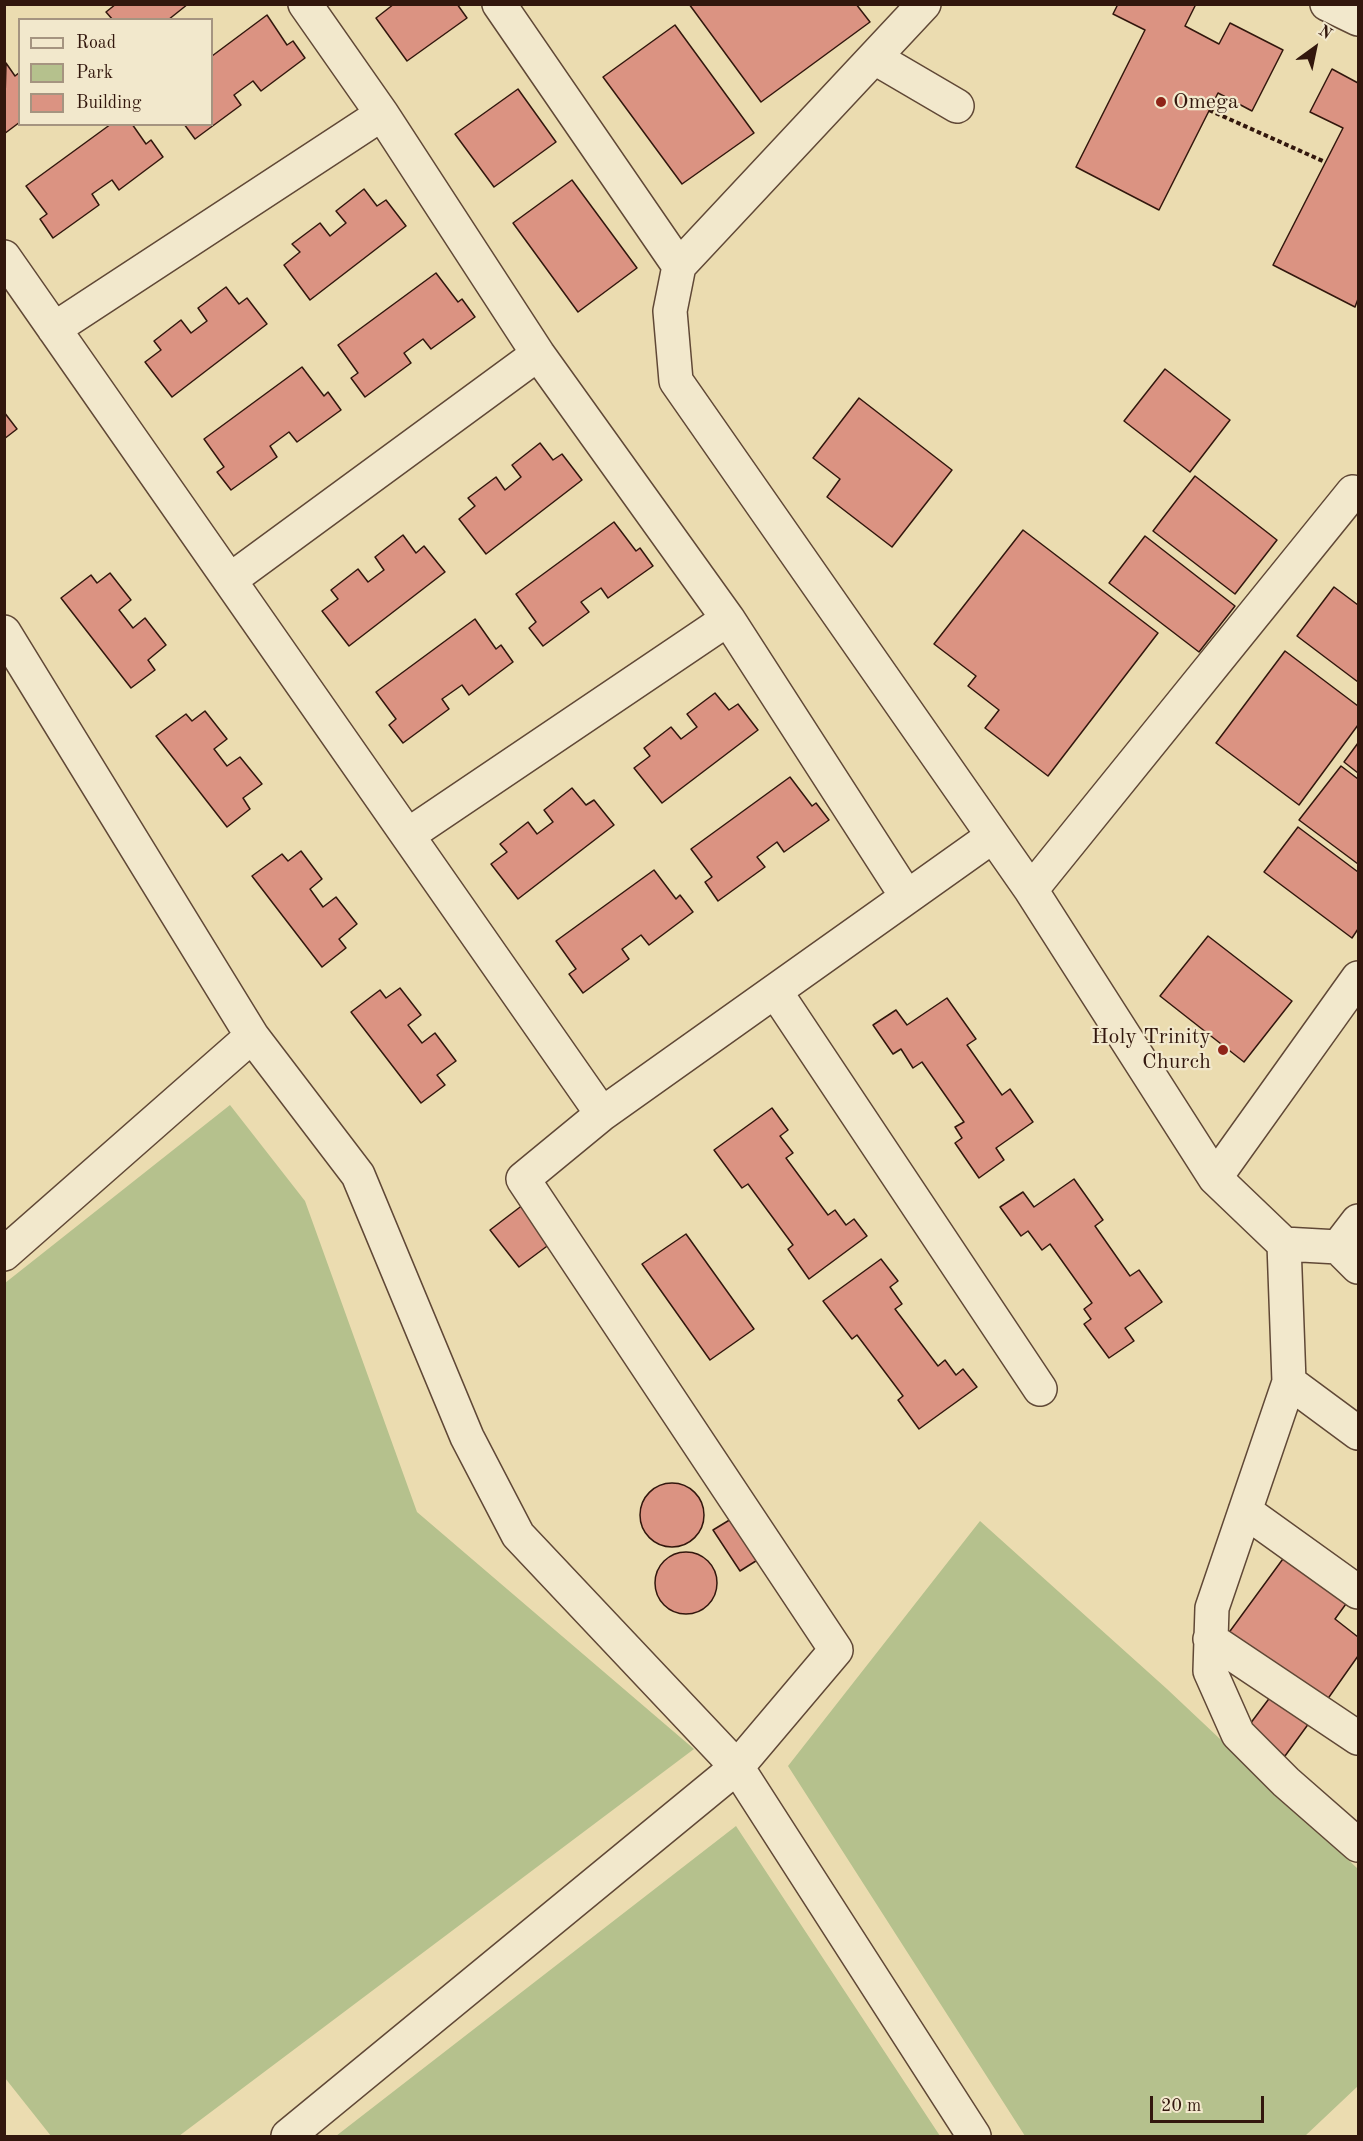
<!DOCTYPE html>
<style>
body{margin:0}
#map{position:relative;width:1363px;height:2141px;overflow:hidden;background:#ebdcb0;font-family:"Old Standard TT",serif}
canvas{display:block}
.frame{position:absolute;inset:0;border:6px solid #32170d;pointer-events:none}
.legend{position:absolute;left:18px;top:18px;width:195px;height:108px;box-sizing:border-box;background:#f2e8cc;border:2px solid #a59480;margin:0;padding:8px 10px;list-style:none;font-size:18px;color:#32170d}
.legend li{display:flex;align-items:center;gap:12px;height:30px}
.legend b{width:30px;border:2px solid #a59480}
.north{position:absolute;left:1285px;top:18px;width:60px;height:60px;-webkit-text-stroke:4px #f2e8cc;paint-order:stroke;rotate:33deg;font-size:16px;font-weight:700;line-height:24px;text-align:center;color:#32170d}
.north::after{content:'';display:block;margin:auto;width:21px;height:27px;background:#32170d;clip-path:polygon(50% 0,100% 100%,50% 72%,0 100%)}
.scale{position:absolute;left:1150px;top:2096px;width:114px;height:27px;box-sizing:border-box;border:3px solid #32170d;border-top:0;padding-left:8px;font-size:18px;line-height:21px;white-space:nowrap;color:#32170d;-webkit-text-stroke:4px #f2e8cc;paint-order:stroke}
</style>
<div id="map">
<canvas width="1363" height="2141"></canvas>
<div class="frame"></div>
<ul class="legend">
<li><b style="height:8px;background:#f2e8cc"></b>Road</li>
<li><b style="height:16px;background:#b5c18d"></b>Park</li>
<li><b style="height:16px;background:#db9382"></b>Building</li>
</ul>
<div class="north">N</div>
<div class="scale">20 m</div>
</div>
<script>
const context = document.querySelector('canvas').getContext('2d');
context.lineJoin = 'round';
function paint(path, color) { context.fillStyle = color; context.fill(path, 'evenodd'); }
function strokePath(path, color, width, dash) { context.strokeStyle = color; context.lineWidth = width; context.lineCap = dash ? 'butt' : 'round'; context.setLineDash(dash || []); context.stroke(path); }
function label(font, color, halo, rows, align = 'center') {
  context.font = font + ' "Old Standard TT",serif'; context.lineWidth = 4.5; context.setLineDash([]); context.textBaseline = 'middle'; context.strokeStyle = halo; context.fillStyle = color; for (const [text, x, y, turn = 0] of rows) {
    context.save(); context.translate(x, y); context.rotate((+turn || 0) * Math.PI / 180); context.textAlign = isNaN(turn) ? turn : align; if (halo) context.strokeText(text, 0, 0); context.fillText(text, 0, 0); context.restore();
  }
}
const green = new Path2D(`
 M230 1105 305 1201 417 1512 694 1749 179 2136H51L5 2078V1283Z
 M980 1521 1167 1689 1358 1869V2086L1305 2136H1025L788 1766Z
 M736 1826 940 2136H336L345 2129Z`);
const building = new Path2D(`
 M116 4H188L168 20H113L106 12Z
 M394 4H457L467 18 407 61 376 18Z
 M689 4H856L870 22 761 102Z
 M1118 4H1196L1185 26 1219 44 1230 23 1283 50 1252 111 1218 93 1159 210 1076 167 1145 30 1113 14Z
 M267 15 287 45 293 41 305 58 261 91 253 81 234 95 241 105 195 139 184 124H212V56Z
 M675 25 754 133 682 184 603 77Z
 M6 63 15 76 20 72V122L4 134Z
 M1332 69 1358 83V299L1355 307 1273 265 1343 128 1310 112Z
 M518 89 556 142 494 187 455 134Z
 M111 124H132L146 144 151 140 163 157 119 190 112 180 92 194 99 205 53 238 40 219 47 214 26 186Z
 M572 180 637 268 578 312 513 223Z
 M364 189 377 206 386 200 406 226 310 300 284 265 300 252 292 244 320 223 330 236 346 223 336 211Z
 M436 273 458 302 462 299 475 317 431 349 423 339 404 353 411 363 365 397 351 378 358 373 338 345Z
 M226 287 239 304 247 298 267 324 172 397 145 362 161 350 154 341 181 320 191 333 207 321 198 308Z
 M302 367 324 396 328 392 341 410 297 442 289 432 270 446 277 457 231 490 217 472 224 467 204 439Z
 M1165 369 1230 420 1190 472 1124 421Z
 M859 398 952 470 892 547 827 497 840 479 813 458Z
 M4 412 17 429 4 439Z
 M540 443 553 460 562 454 582 480 486 554 459 519 475 506 468 498 496 477 505 490 521 477 512 465Z
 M1195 476 1277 540 1235 594 1153 531Z
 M614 522 636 551 640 548 653 566 608 598 601 588 581 602 589 612 543 646 529 628 536 622 516 594Z
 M1023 530 1158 633 1048 776 985 728 999 710 968 686 976 676 934 644Z
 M403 535 416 553 424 546 445 572 349 646 322 611 338 599 331 590 358 569 368 582 384 570 375 557Z
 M1145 536 1235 606 1199 652 1109 583Z
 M110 573 131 600 119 610 133 628 145 618 166 645 148 660 155 670 131 688 61 598 91 575 97 583Z
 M1334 587 1358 605V682L1297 636Z
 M475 619 496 649 501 645 513 662 469 695 462 685 442 699 449 709 403 743 389 725 396 719 376 692Z
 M1285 651 1358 706V725L1299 805 1216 743Z
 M715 693 729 710 738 704 758 730 662 803 634 768 650 756 644 748 671 727 681 739 697 727 687 714Z
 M205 711 227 739 214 749 227 766 240 757 262 784 243 798 250 809 227 827 156 736 186 714 192 721Z
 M1358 743V773L1344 762Z
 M1341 766 1358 779V864L1299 820Z
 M790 777 812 806 816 803 829 820 784 852 777 842 757 857 765 867 718 901 705 882 712 877 691 849Z
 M572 788 586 805 594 800 614 825 518 899 491 864 507 852 500 844 528 822 537 834 553 822 544 810Z
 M1298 827 1358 872V929L1352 938 1264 872Z
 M301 851 322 879 310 889 323 907 336 897 357 924 339 939 346 948 322 967 252 876 282 854 288 861Z
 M654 870 676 899 680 895 693 912 649 945 641 935 622 949 629 959 583 993 569 974 576 969 556 941Z
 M1208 936 1292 1001 1244 1062 1160 996Z
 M400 988 421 1015 408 1025 422 1043 435 1033 456 1061 437 1075 445 1085 421 1103 351 1012 380 990 386 998Z
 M947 998 976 1039 967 1045 1002 1095 1010 1089 1033 1122 996 1148 1004 1160 979 1178 955 1143 962 1138 955 1127 964 1122 922 1062 913 1068 901 1049 893 1054 873 1025 896 1010 907 1025Z
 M772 1108 788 1130 780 1136 793 1153 786 1158 828 1215 835 1210 846 1225 854 1219 867 1236 809 1279 788 1249 793 1245 748 1184 742 1188 714 1150Z
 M1074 1179 1103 1220 1095 1226 1130 1276 1139 1270 1162 1302 1125 1328 1134 1341 1109 1358 1084 1324 1091 1319 1084 1309 1092 1303 1050 1244 1042 1250 1028 1231 1021 1236 1000 1207 1023 1192 1034 1207Z
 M528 1201 558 1238 519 1267 490 1230Z
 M686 1234 754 1329 710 1360 642 1264Z
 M881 1259 898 1281 890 1287 902 1304 895 1309 938 1366 945 1360 956 1375 963 1369 977 1387 919 1429 898 1400 903 1396 857 1335 852 1339 823 1301Z
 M640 1515a32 32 0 1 1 64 0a32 32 0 1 1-64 0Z
 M741 1513 767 1554 740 1571 713 1530Z
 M1288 1552 1351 1597 1335 1619 1358 1637V1656L1322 1707 1225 1638Z
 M655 1583a31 31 0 1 1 62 0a31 31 0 1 1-62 0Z
 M1274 1692 1312 1719 1285 1756 1247 1728Z`);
const path = new Path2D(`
 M1209 110 1325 162`);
const minor = new Path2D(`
 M305 4 382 114 538 354 728 619
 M499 4 679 266
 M924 4 679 266 670 311 676 381 1031 890 1215 1178 1284 1244 1289 1382 1212 1608 1210 1671 1238 1734 1286 1782 1358 1845
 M1327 4 1358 19
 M875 58 957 106
 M4 257 602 1114
 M54 329 382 114
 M230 580 538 354
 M4 632 252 1036
 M408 835 728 619 907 897
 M1031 890 1353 492 1358 496
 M775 991 1040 1389
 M1215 1178 1358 978
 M1284 1244 1338 1247 1358 1221
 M1338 1247 1358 1267
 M4 1254 252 1036 358 1175 467 1437 518 1535 737 1767 974 2136
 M1289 1382 1358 1433
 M1245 1511 1358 1592
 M1210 1639 1358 1738
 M288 2136 737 1767 836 1650 523 1179 602 1114 993 836`);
const markers = [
 [1161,102,6,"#8f2418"],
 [1223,1050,6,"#8f2418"]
];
const poiNames = [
 ["Omega",1173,102],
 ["Holy Trinity",1211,1037,"right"],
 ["Church",1211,1062,"right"]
];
paint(green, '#b5c18d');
paint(building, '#db9382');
strokePath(building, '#32170d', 1.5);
strokePath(minor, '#604836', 36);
strokePath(path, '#32170d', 4, [4.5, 3]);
strokePath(minor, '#f2e8cc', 33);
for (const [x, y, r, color] of markers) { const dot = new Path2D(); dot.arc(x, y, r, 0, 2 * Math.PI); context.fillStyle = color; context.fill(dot); strokePath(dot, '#f2e8cc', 2); }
label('22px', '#32170d', '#f2e8cc', poiNames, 'left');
</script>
